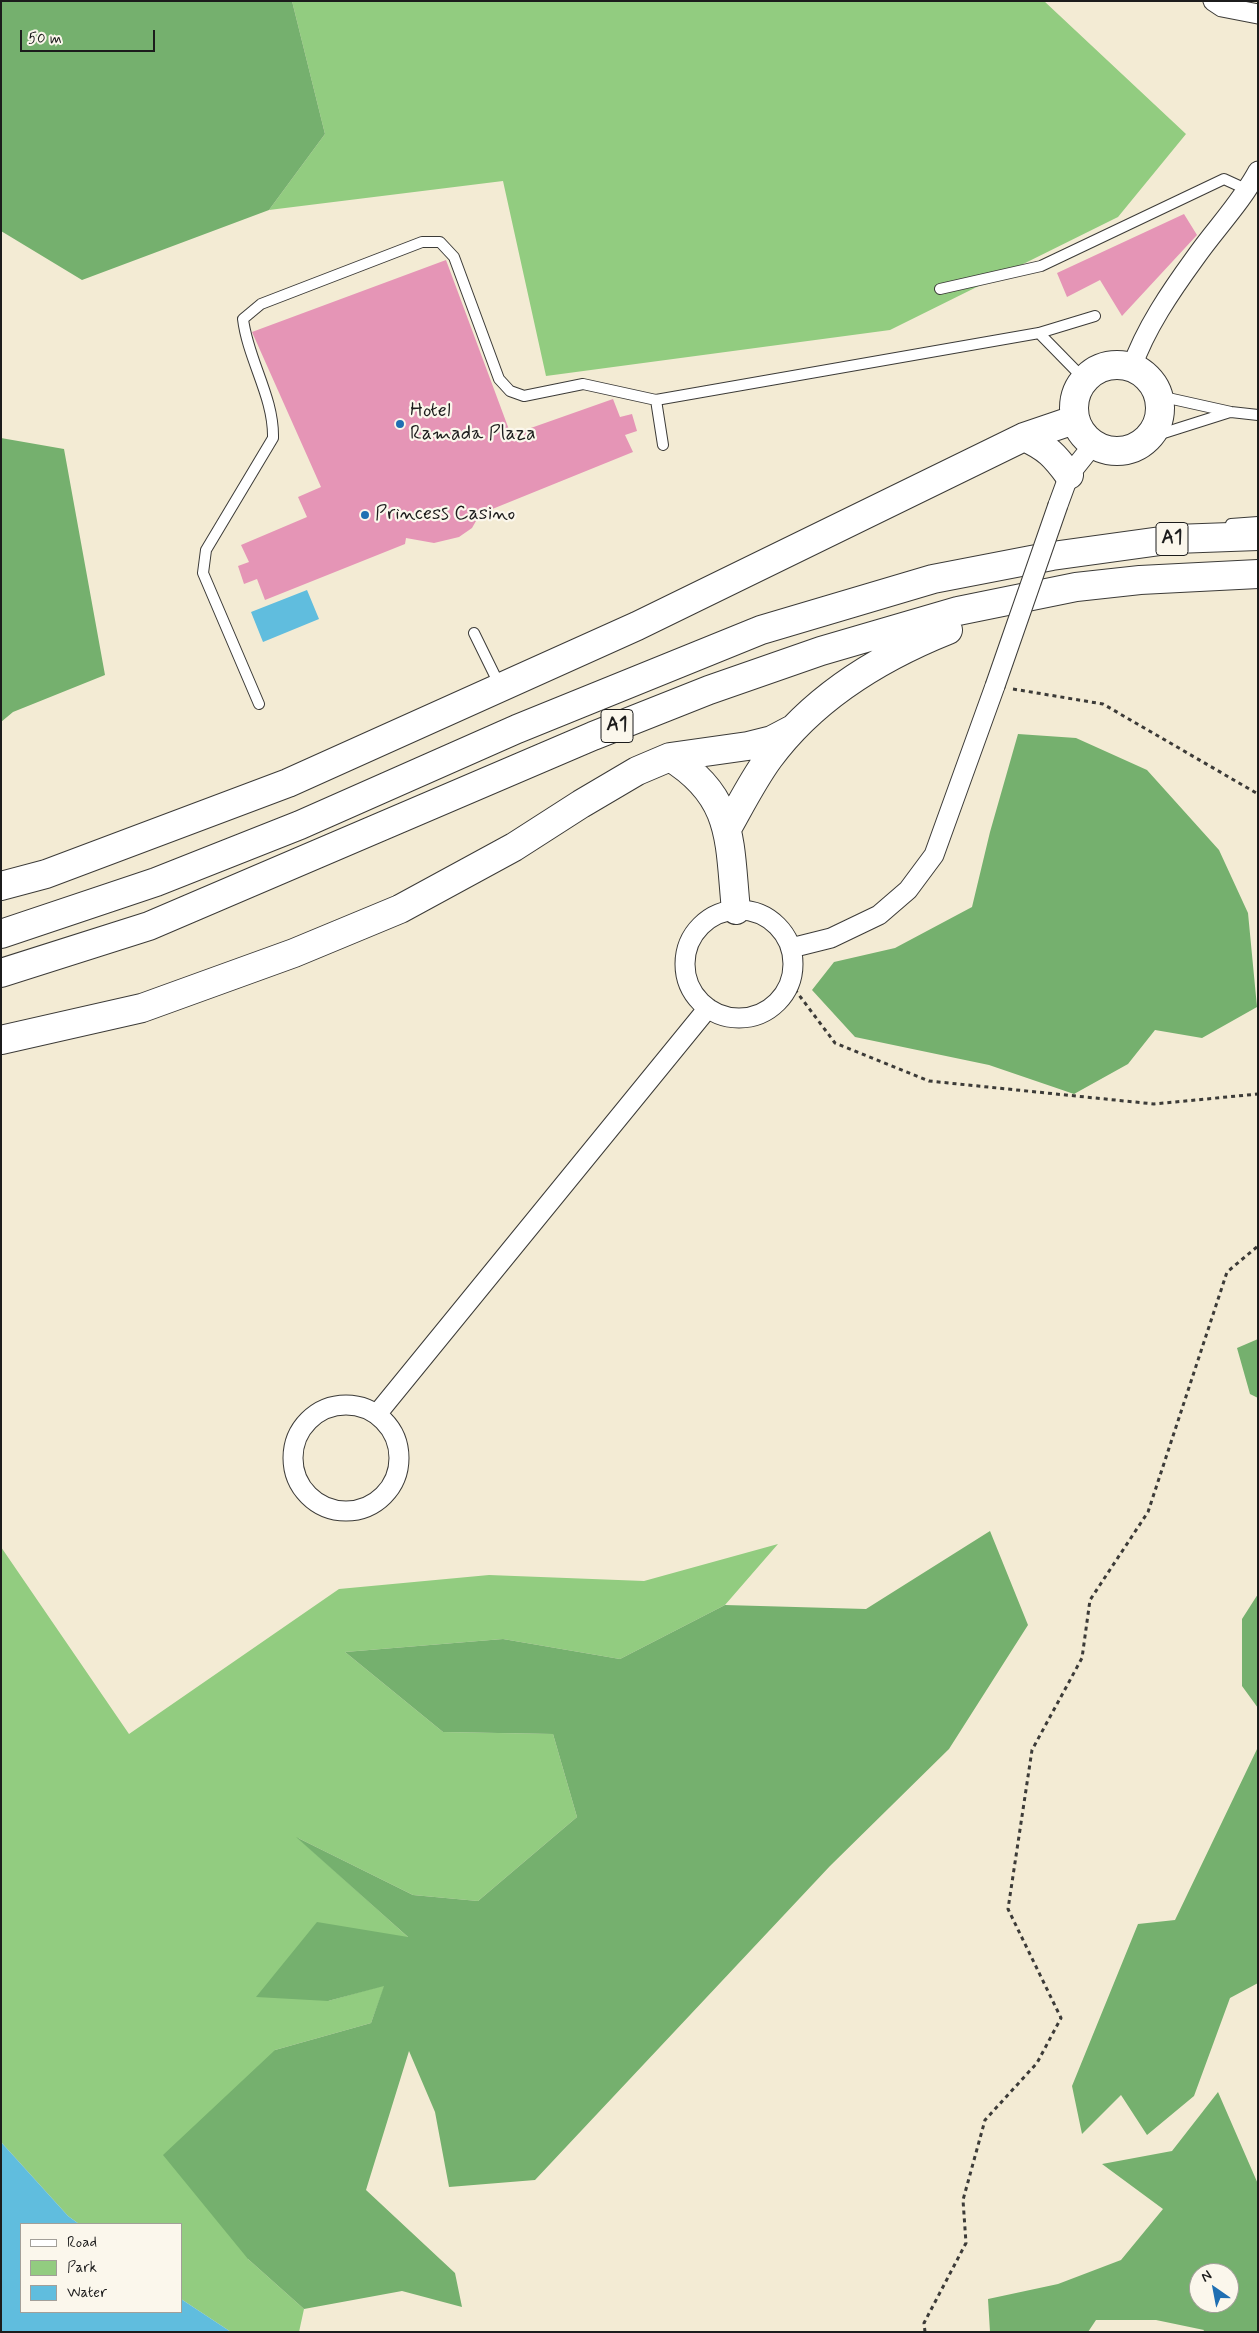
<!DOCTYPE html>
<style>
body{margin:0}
#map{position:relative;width:1259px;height:2333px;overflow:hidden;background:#f3ebd4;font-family:Mynerve,sans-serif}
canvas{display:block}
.frame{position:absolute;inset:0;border:2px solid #1c1c1c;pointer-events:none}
.legend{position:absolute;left:20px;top:2223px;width:162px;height:90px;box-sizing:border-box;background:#fbf7ec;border:1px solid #a29f99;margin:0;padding:6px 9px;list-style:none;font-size:15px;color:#1c1c1c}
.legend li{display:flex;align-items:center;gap:10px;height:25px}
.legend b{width:25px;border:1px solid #a29f99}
.north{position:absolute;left:1189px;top:2263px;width:50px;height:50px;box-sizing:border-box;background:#fbf7ec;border:1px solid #a29f99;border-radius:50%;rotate:327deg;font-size:14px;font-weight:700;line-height:20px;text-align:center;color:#1c1c1c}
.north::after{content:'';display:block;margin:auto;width:18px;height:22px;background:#1f6fb2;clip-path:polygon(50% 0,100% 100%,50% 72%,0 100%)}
.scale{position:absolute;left:20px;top:30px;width:135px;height:22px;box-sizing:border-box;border:2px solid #1c1c1c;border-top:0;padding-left:6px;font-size:15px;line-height:18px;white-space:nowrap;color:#1c1c1c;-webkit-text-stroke:4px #fbf7ec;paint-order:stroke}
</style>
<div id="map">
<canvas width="1259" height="2333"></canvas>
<div class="frame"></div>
<ul class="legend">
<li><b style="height:6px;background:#fff"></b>Road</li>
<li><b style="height:14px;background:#92cc80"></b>Park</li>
<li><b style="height:14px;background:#60bdde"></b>Water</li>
</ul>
<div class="north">N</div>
<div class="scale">50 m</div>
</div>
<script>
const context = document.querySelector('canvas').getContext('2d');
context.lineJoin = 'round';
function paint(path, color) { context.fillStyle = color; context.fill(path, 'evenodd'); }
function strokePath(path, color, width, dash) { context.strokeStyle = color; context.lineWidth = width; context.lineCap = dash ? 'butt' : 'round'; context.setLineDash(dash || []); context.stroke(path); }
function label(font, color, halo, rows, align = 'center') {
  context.font = font + ' Mynerve,sans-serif'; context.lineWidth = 4.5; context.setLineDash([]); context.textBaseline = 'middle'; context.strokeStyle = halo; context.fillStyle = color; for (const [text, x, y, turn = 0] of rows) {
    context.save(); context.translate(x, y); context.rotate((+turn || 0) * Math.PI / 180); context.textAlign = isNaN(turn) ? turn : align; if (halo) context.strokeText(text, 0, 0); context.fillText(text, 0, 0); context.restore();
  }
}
const green = new Path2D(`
 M292 1H1044L1186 134 1118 217 890 330 546 376 503 181 269 210 325 134Z
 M778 1544 725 1605 620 1659 503 1639 345 1652 443 1732 553 1734 577 1817 478 1901 413 1895 298 1838 409 1938 328 2001 385 1985 371 2023 275 2050 248 2259 304 2309 299 2332H231L181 2299V2224H79L68 2216 1 2142V1547L129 1734 339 1589 489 1575 644 1581Z`);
const forest = new Path2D(`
 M1 1H292L325 134 269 210 82 280 1 231Z
 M1 438 64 449 105 675 13 712 1 722Z
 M1018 734 1076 738 1147 770 1219 850 1248 913 1257 1007 1202 1038 1155 1030 1128 1064 1074 1094 989 1065 855 1037 812 990 834 962 895 948 972 907 990 832Z
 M1258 1339V1398L1250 1394 1237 1348Z
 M990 1531 1028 1625 949 1749 830 1866 535 2180 449 2187 435 2112 409 2051 366 2190 455 2273 462 2307 402 2291 304 2309 248 2259 163 2155 275 2050 371 2023 384 1986 328 2001 256 1997 317 1922 408 1937 296 1837 413 1895 478 1901 577 1817 553 1734 443 1732 345 1652 503 1639 620 1659 725 1605 866 1609Z
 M1258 1594V1708L1242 1686V1619Z
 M1258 1747V1983L1230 1998 1194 2096 1147 2135 1121 2095 1082 2134 1072 2086 1138 1924 1175 1920Z
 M1218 2092 1258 2184V2332H1203L1204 2330 1156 2320H1096L1088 2332H990L988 2299 1058 2284 1121 2260 1163 2209 1102 2164 1172 2151ZM1199 2273H1229V2303H1199Z`);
const water = new Path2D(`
 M307 590 319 619 263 642 251 612Z
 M1 2142 68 2216 79 2224H21V2312H181V2299L231 2332H1Z`);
const building = new Path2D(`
 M1184 214 1197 235 1122 316 1100 280 1067 297 1057 273Z
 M446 260 511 435 613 399 620 417 632 414 637 431 625 435 633 452 480 514 472 528 459 537 434 543 406 538 405 544 265 600 257 579 244 584 238 566 249 562 241 545 307 517 298 497 321 487 252 332Z`);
const path = new Path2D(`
 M1013 689 1103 704 1258 794
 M790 983 835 1043 929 1081 1154 1104 1258 1094
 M925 2332 924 2323 966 2243 963 2200 985 2120 1037 2063 1061 2018 1008 1909 1032 1750 1082 1658 1090 1600 1148 1512 1227 1272 1258 1246`);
const lane = new Path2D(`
 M940 289 1041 266 1224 179 1248 190
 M1039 333 1084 379
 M1159 396 1231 412 1258 415
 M1148 438 1230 412
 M663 445 656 400 1039 333 1095 316
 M1231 524 1258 522
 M474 633 500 686
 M259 704 203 573 206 550 273 438C274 397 248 360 243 319L261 304 422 242H440L454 257 499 379 510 391 524 396 583 384 656 400`);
const street = new Path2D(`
 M1213 1 1222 7 1258 14
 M1132 367C1145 329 1171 291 1195 258 1216 228 1241 203 1258 171
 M1058 505 1069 475 1093 445
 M685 964a54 54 0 1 1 108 0a54 54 0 1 1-108 0Z
 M791 948 831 938 879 915 908 890 934 855 995 686
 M293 1458a53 53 0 1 1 106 0a53 53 0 1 1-106 0Z
 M377 1414 708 1008`);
const secondary = new Path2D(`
 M1074 408a43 43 0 1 1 86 0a43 43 0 1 1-86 0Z
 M1024 437C1047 447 1055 456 1069 475
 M1 886 46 874 288 783 637 626 1024 437 1074 420`);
const highway = new Path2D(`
 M670 757C735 797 729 842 736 910
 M728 827C741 804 753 780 769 758 814 697 878 658 948 630
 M1 934 156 882 300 825 517 729 761 630 933 579 1052 556 1175 539 1258 536
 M1 973 149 926 593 736 709 690 821 651 958 611 1076 587 1140 580 1258 574
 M1 1040 142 1008 294 953 400 909 514 847 581 804 637 771 670 757 748 746 772 740 793 729`);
const streetBridge = new Path2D(`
 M995 686 1058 505`);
const markers = [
 [400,424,5,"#1f6fb2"],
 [365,515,5,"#1f6fb2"]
];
const shields = [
 [1172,539,32],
 [617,726,32]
];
const shieldNames = [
 ["A1",1172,539],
 ["A1",617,726]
];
const poiNames = [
 ["Hotel",410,412],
 ["Ramada Plaza",410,435],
 ["Princess Casino",375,515]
];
paint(green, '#92cc80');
paint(forest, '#75b06e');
paint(water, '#60bdde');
paint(building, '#e595b6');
strokePath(lane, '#3c3b38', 12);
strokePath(street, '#3c3b38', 21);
strokePath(secondary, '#3c3b38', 30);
strokePath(highway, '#3c3b38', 30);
strokePath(path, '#3c3b38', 3, [4, 4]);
strokePath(lane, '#fff', 10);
strokePath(street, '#fff', 19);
strokePath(secondary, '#fff', 28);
strokePath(highway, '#fff', 28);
strokePath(streetBridge, '#3c3b38', 21, []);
strokePath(streetBridge, '#fff', 19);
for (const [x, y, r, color] of markers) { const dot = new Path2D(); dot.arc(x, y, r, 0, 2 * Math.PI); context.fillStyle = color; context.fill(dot); strokePath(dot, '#fbf7ec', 2); }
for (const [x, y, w] of shields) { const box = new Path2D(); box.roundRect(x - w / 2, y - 16.5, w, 33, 4); context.fillStyle = '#fbf7ec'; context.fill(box); strokePath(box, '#1c1c1c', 1); }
label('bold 19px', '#1c1c1c', null, shieldNames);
label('20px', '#1c1c1c', '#fbf7ec', poiNames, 'left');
</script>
